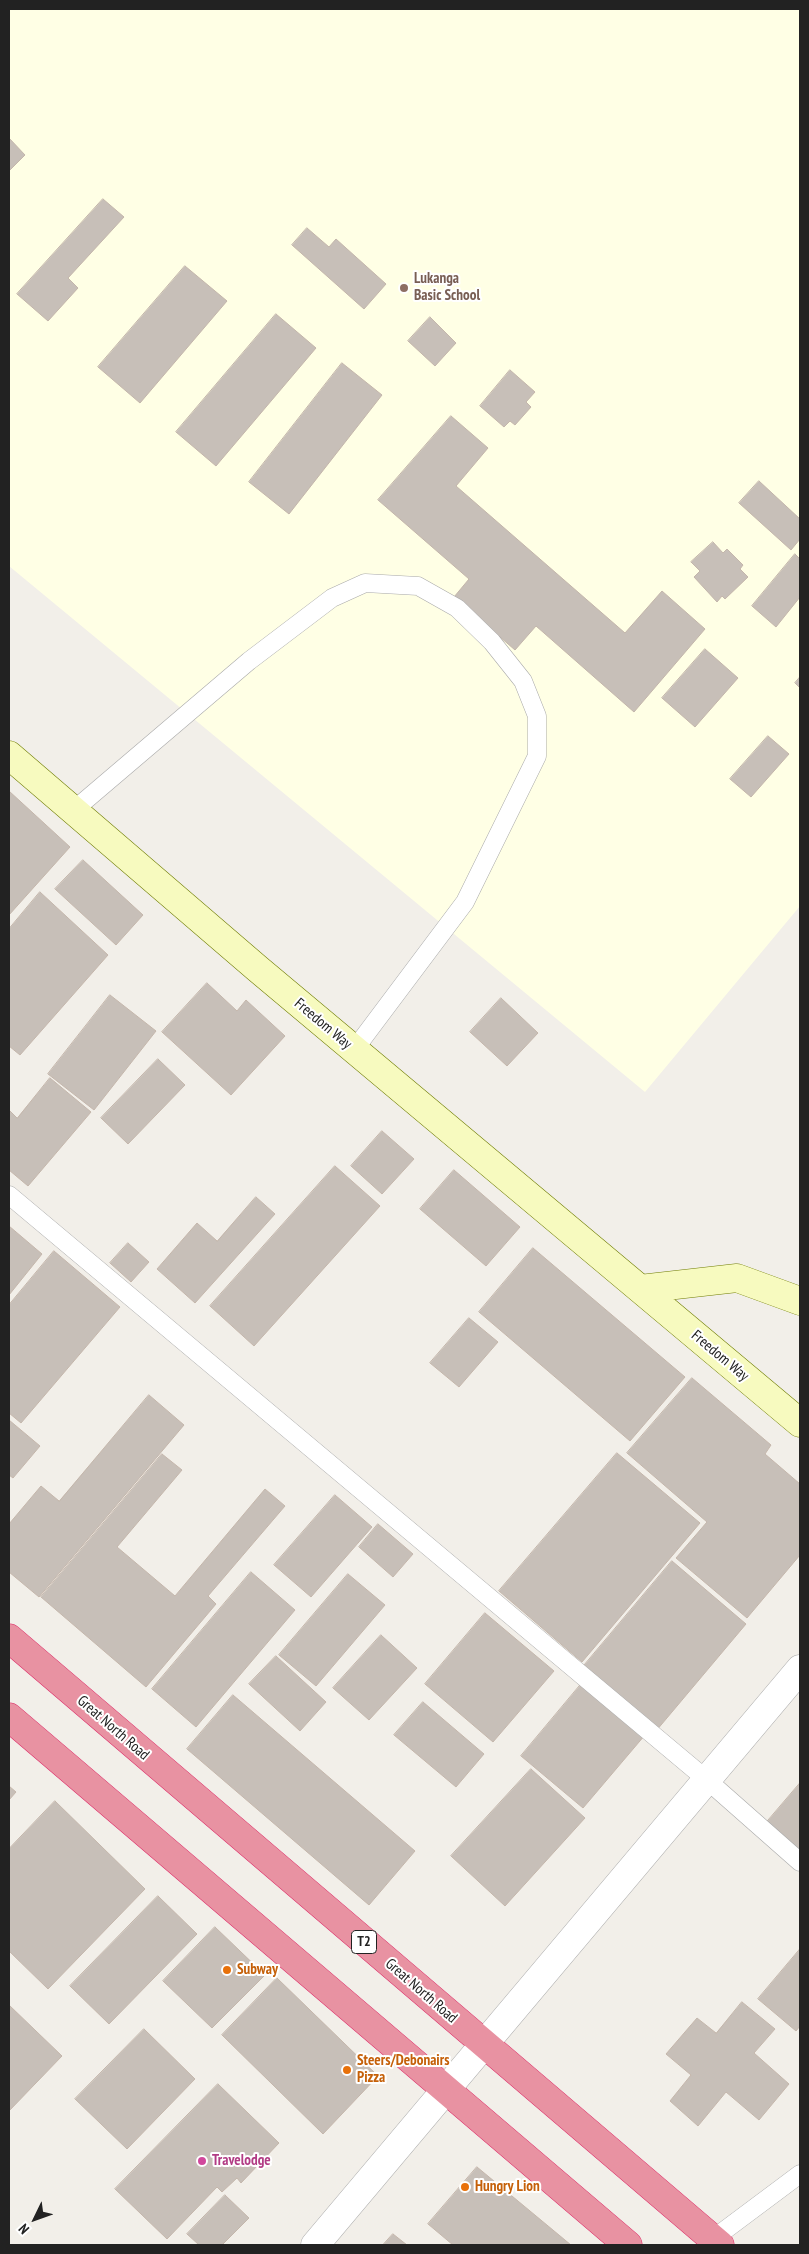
<!DOCTYPE html>
<style>
body{margin:0}
#map{position:relative;width:809px;height:2254px;overflow:hidden;background:#f2efe9;font-family:"PT Sans Narrow",sans-serif}
canvas{display:block}
.frame{position:absolute;inset:0;border:10px solid #222;pointer-events:none}
.north{position:absolute;left:10px;top:2194px;width:50px;height:50px;-webkit-text-stroke:4px #fff;paint-order:stroke;rotate:228deg;font-size:14px;font-weight:700;line-height:20px;text-align:center;color:#222}
.north::after{content:'';display:block;margin:auto;width:18px;height:22px;background:#222;clip-path:polygon(50% 0,100% 100%,50% 72%,0 100%)}
</style>
<div id="map">
<canvas width="809" height="2254"></canvas>
<div class="frame"></div>
<div class="north">N</div>
</div>
<script>
const context = document.querySelector('canvas').getContext('2d');
context.lineJoin = 'round';
function paint(path, color) { context.fillStyle = color; context.fill(path, 'evenodd'); }
function strokePath(path, color, width, dash) { context.strokeStyle = color; context.lineWidth = width; context.lineCap = dash ? 'butt' : 'round'; context.setLineDash(dash || []); context.stroke(path); }
function label(font, color, halo, rows, align = 'center') {
  context.font = font + ' "PT Sans Narrow",sans-serif'; context.lineWidth = 4; context.setLineDash([]); context.textBaseline = 'middle'; context.strokeStyle = halo; context.fillStyle = color; for (const [text, x, y, turn = 0] of rows) {
    context.save(); context.translate(x, y); context.rotate((+turn || 0) * Math.PI / 180); context.textAlign = isNaN(turn) ? turn : align; if (halo) context.strokeText(text, 0, 0); context.fillText(text, 0, 0); context.restore();
  }
}
const education = new Path2D(`
 M9 9H800V906L645 1092 9 566Z`);
const building = new Path2D(`
 M9 138 25 155 9 171Z
 M103 199 124 217 68 278 78 288 48 321 17 294Z
 M307 228 329 247 336 239 386 284 364 309 292 245Z
 M185 266 227 301 140 403 98 367Z
 M276 314 316 348 216 466 176 432Z
 M430 317 456 343 435 366 408 341Z
 M342 363 382 395 289 514 249 482Z
 M510 370 535 392 526 402 531 407 515 425 510 421 504 427 480 406Z
 M451 416 488 448 456 486 625 633 662 591 705 629 634 712 536 626 515 650 454 597 469 579 378 500Z
 M759 481 800 519V539L791 550 739 503Z
 M713 542 723 553 727 549 743 565 740 569 748 577 725 599 722 596 717 602 694 577 700 571 691 562Z
 M795 554 800 559V597L776 627 752 606Z
 M705 649 738 678 695 727 662 698Z
 M800 677V688L795 683Z
 M768 736 789 754 751 797 730 779Z
 M9 791 70 847 9 915Z
 M83 860 143 915 116 945 55 889Z
 M40 892 108 955 20 1055 9 1046V929Z
 M207 983 237 1011 246 1000 285 1036 231 1095 162 1032Z
 M110 995 156 1031 94 1110 48 1074Z
 M501 998 538 1033 507 1066 470 1032Z
 M158 1059 185 1085 128 1144 101 1118Z
 M50 1078 91 1112 28 1186 9 1170V1110L17 1118Z
 M382 1131 414 1159 382 1194 351 1166Z
 M335 1166 380 1206 254 1346 210 1306Z
 M454 1170 520 1227 486 1266 420 1209Z
 M256 1197 275 1214 195 1303 157 1269 197 1223 217 1241Z
 M9 1226 42 1254 9 1295Z
 M128 1243 149 1262 131 1282 110 1263Z
 M533 1248 685 1377 630 1441 479 1312Z
 M54 1251 120 1307 21 1423 9 1413V1305Z
 M469 1318 498 1342 459 1387 430 1363Z
 M692 1378 771 1445 765 1454 800 1484V1555L747 1618 676 1558 707 1522 627 1453Z
 M149 1395 184 1425 39 1597 9 1572V1524L41 1486 59 1501Z
 M9 1420 40 1446 13 1478 9 1475Z
 M617 1453 700 1523 582 1662 499 1591Z
 M162 1454 182 1470 117 1547 175 1596 265 1489 285 1506 208 1596 216 1604 146 1687 41 1597Z
 M335 1495 372 1527 311 1597 274 1565Z
 M378 1524 413 1554 393 1577 359 1547Z
 M672 1561 746 1624 656 1731 582 1668Z
 M251 1572 295 1610 196 1727 152 1689Z
 M348 1574 385 1605 316 1686 279 1655Z
 M485 1613 554 1671 493 1742 425 1684Z
 M381 1635 417 1668 369 1720 333 1688Z
 M276 1656 326 1702 300 1731 249 1684Z
 M582 1683 645 1735 583 1808 521 1756Z
 M233 1695 415 1851 369 1905 187 1749Z
 M423 1702 484 1754 456 1787 394 1735Z
 M531 1769 585 1818 505 1906 451 1856Z
 M800 1783V1852L766 1823Z
 M9 1786 16 1792 9 1800Z
 M55 1801 145 1889 48 1989 9 1951V1849Z
 M158 1896 197 1934 109 2024 70 1986Z
 M215 1927 265 1975 212 2028 163 1981Z
 M800 1949V2026L796 2031 758 1999Z
 M277 1978 378 2076 323 2134 222 2035Z
 M742 2002 775 2029 754 2053 789 2084 759 2120 726 2092 698 2126 670 2101 691 2075 666 2054 697 2018 716 2033Z
 M9 2005 62 2056 9 2111Z
 M144 2029 195 2079 127 2149 75 2099Z
 M218 2084 279 2143 241 2183 237 2178 222 2192 217 2187 167 2239 115 2189Z
 M477 2167 571 2245H453L428 2224Z
 M225 2195 249 2218 222 2245H199L187 2234Z
 M393 2234 407 2245H383Z`);
const lane = new Path2D(`
 M74 810 249 661 332 598 365 583 418 586 457 608 492 642 523 681 537 716V756L465 902 354 1050
 M9 1195 707 1780 800 1862
 M713 2239 800 2174`);
const street = new Path2D(`
 M315 2245 800 1669`);
const secondary = new Path2D(`
 M9 755 258 969 800 1423
 M640 1289 737 1278 800 1301`);
const highway = new Path2D(`
 M9 1638 720 2245
 M9 1717 628 2245`);
const markers = [
 [404,288,5,"#8d6e63"],
 [227,1970,5,"#e8710a"],
 [347,2070,5,"#e8710a"],
 [202,2161,5,"#d1479c"],
 [465,2187,5,"#e8710a"]
];
const shields = [
 [364,1942,25]
];
const shieldNames = [
 ["T2",364,1942]
];
const educationNames = [
 ["Lukanga",414,279],
 ["Basic School",414,296]
];
const streetNames = [
 ["Freedom Way",323,1024,40],
 ["Freedom Way",720,1356,40],
 ["Great North Road",113,1728,41],
 ["Great North Road",421,1991,41]
];
const foodNames = [
 ["Subway",237,1970],
 ["Steers/Debonairs",357,2061],
 ["Pizza",357,2078],
 ["Hungry Lion",475,2187]
];
const hotelNames = [
 ["Travelodge",212,2161]
];
paint(education, '#ffffe5');
paint(building, '#c7bfb8');
strokePath(building, '#c4b6ab', 1);
strokePath(lane, '#a9a9a9', 19);
strokePath(street, '#a9a9a9', 29);
strokePath(secondary, '#707d05', 29);
strokePath(highway, '#dc2a67', 29);
strokePath(lane, '#fff', 18);
strokePath(street, '#fff', 28);
strokePath(secondary, '#f7fabf', 28);
strokePath(highway, '#e892a2', 28);
for (const [x, y, r, color] of markers) { const dot = new Path2D(); dot.arc(x, y, r, 0, 2 * Math.PI); context.fillStyle = color; context.fill(dot); strokePath(dot, '#fff', 2); }
for (const [x, y, w] of shields) { const box = new Path2D(); box.roundRect(x - w / 2, y - 11.5, w, 23, 4); context.fillStyle = '#fff'; context.fill(box); strokePath(box, '#222', 1); }
label('bold 14px', '#222', null, shieldNames);
label('bold 15px', '#785e54', '#fff', educationNames, 'left');
label('15px', '#222', '#fff', streetNames);
label('bold 15px', '#c56008', '#fff', foodNames, 'left');
label('bold 15px', '#b23c85', '#fff', hotelNames, 'left');
</script>
